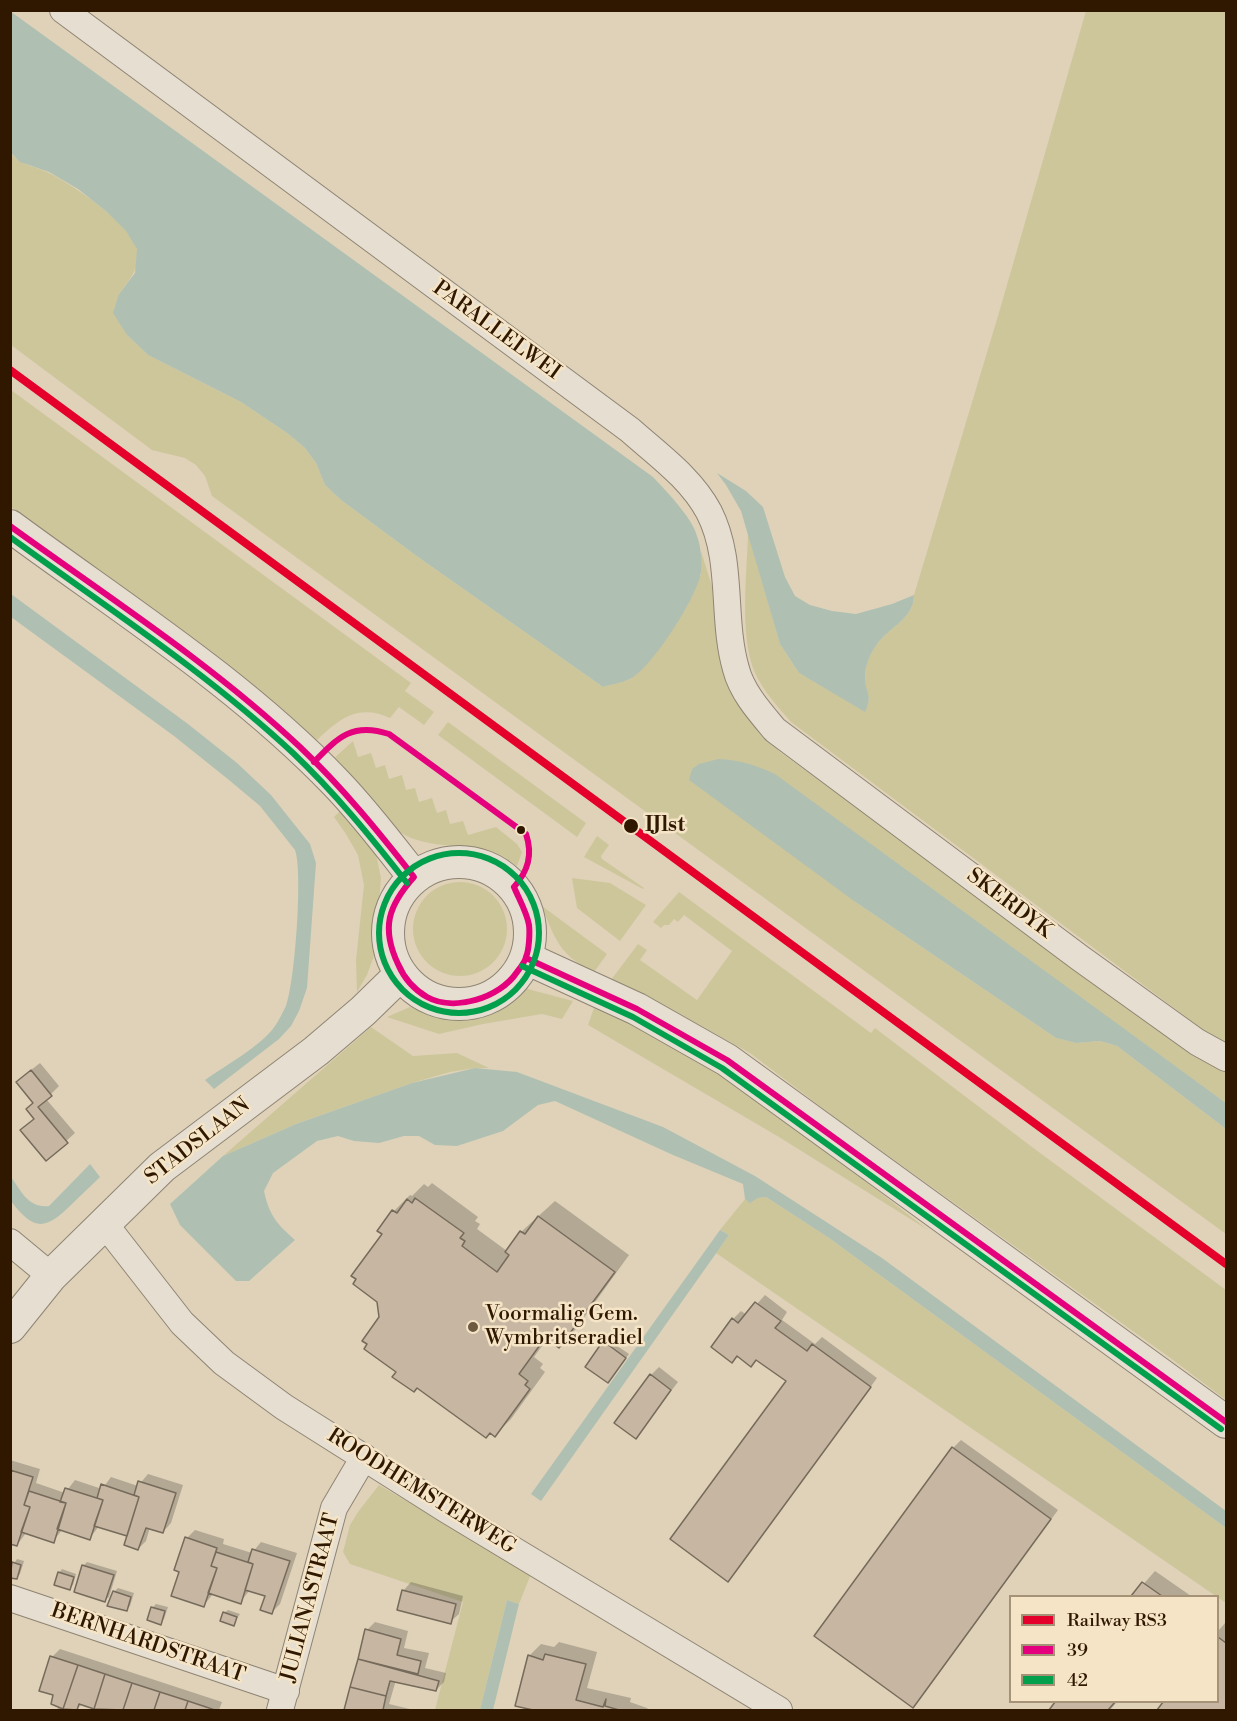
<!DOCTYPE html>
<style>
body{margin:0}
#map{position:relative;width:1237px;height:1721px;overflow:hidden;background:#dfd2b8;font-family:"Libre Bodoni",serif}
canvas{display:block}
.frame{position:absolute;inset:0;border:12px solid #2f1700;pointer-events:none}
.legend{position:absolute;left:1009px;top:1595px;width:210px;height:108px;box-sizing:border-box;background:#f5e5c6;border:2px solid #a69377;margin:0;padding:8px 10px;list-style:none;font-size:18px;color:#2f1700}
.legend li{display:flex;align-items:center;gap:12px;height:30px}
.legend b{width:30px;border:2px solid #a69377}
</style>
<div id="map">
<canvas width="1237" height="1721"></canvas>
<div class="frame"></div>
<ul class="legend">
<li><b style="height:8px;background:#e4002b"></b>Railway RS3</li>
<li><b style="height:8px;background:#e5007d"></b>39</li>
<li><b style="height:8px;background:#029f4d"></b>42</li>
</ul>
</div>
<script>
const context = document.querySelector('canvas').getContext('2d');
context.lineJoin = 'round';
function paint(path, color) { context.fillStyle = color; context.fill(path, 'evenodd'); }
function strokePath(path, color, width, dash) { context.strokeStyle = color; context.lineWidth = width; context.lineCap = dash ? 'butt' : 'round'; context.setLineDash(dash || []); context.stroke(path); }
function label(font, color, halo, rows, align = 'center') {
  context.font = font + ' "Libre Bodoni",serif'; context.lineWidth = 5; context.setLineDash([]); context.textBaseline = 'middle'; context.strokeStyle = halo; context.fillStyle = color; for (const [text, x, y, turn = 0] of rows) {
    context.save(); context.translate(x, y); context.rotate((+turn || 0) * Math.PI / 180); context.textAlign = isNaN(turn) ? turn : align; if (halo) context.strokeText(text, 0, 0); context.fillText(text, 0, 0); context.restore();
  }
}
const green = new Path2D(`
 M1086 11H1226V1044L1217 1040 791 722C778 707 764 692 755 673 739 635 747 575 748 533L780 644 799 673 865 711C874 693 863 692 865 676 865 667 869 656 874 649 885 628 914 621 914 595L998 316Z
 M10 153C25 168 34 165 51 174 74 186 130 223 137 249 142 266 128 282 119 294L127 335 148 355 241 402 287 433 305 448 316 463 325 485 341 500 418 557 603 687 631 679 701 575V551L715 596 716 637 723 671 737 699 755 725 780 752 1212 1065 1226 1072V1103L1126 1031 854 901 1056 1038 1076 1043 1100 1041 1117 1046 1226 1129V1234L212 496 205 476 196 465 185 458 152 450 11 345Z
 M11 390 411 683 405 691 434 712 424 725 399 707 390 718C357 703 338 720 315 742L114 583 11 507Z
 M448 722 586 823 577 837 438 735Z
 M353 741 358 757 371 753 376 768 385 765 389 779 402 775 406 790 415 788 419 802 432 798 437 813 446 810 450 824 463 821 468 835 496 827 517 844 522 852 517 866C484 839 448 852 411 838 388 829 350 780 332 760Z
 M342 809 370 842 376 854 381 878 375 953 367 975 357 992 356 960 364 885 358 855 346 834 334 817Z
 M597 836 609 845 601 856 602 859 644 888 643 889 584 857Z
 M572 878 610 883 646 905 620 941 577 908Z
 M413 929a47 47 0 1 1 94 0a47 47 0 1 1-94 0Z
 M679 892 871 1033 875 1028 1032 1147 1226 1290V1400L1169 1357 837 1119 750 1053 651 998 611 980 638 944 647 950 640 960 697 1000 732 951 684 915 678 922 674 919 669 925H664L661 928 653 922Z
 M542 906 607 954 594 972C561 957 554 938 542 906Z
 M524 988 573 1001 562 1019 542 1014 483 1024 439 1034 387 1017 410 1007 437 1017 471 1018 505 1006Z
 M595 1005 703 1060 818 1144 928 1230 779 1137 588 1025Z
 M371 1027 413 1056 457 1053 489 1068H475L450 1072 412 1083 296 1124 223 1156Z
 M766 1197 829 1238 1226 1528V1603L716 1253 729 1235 720 1230 745 1199 751 1202 758 1198Z
 M379 1485 531 1574 519 1604 507 1600 480 1710H435L463 1602 350 1564 343 1552 350 1525 358 1512Z`);
const water = new Path2D(`
 M10 11 653 477C666 491 692 517 697 536 701 547 702 560 701 572 698 596 651 669 630 679 622 683 612 684 603 687L418 557 341 500 325 485 316 463 305 448 287 433 241 402 148 355 127 335 113 313 119 294 135 273 137 249 126 231 107 212 78 189 49 172 20 162 11 153Z
 M717 473 746 491 763 507 785 577 795 596 810 605 832 611 856 614 892 604 914 595C914 621 885 628 874 649 869 656 865 668 865 676 864 692 874 693 865 712L799 673 780 644 741 511 726 485Z
 M11 594 188 724 237 763 271 795 310 844 316 863 307 988 299 1011 291 1026 279 1039 214 1089 205 1080C226 1065 260 1047 275 1026 279 1020 283 1012 286 1006 295 982 303 872 295 850L260 806 229 780 174 736 11 617Z
 M718 759C740 760 755 765 775 774L1226 1103V1129L1117 1046 1100 1041 1076 1043 1056 1038 854 901 689 780 692 769 699 764Z
 M475 1068 517 1072 663 1127 755 1176 882 1258 1226 1511V1528L829 1238 766 1197 758 1198 750 1203 745 1199 743 1184 673 1155 555 1101 538 1105 503 1131 457 1146 435 1145 419 1136H404L379 1143 354 1141 338 1136 317 1141 273 1173 264 1191C269 1215 277 1224 295 1240L249 1281H236L180 1225 170 1204 223 1156 296 1124 412 1083Z
 M90 1164 100 1177C91 1186 81 1195 72 1204 46 1230 34 1232 11 1201V1177C22 1192 28 1208 49 1206Z
 M720 1230 729 1235 541 1501 531 1494Z
 M507 1600 519 1604 493 1710H480Z`);
const shadow = new Path2D(`
 M40 1063 59 1086 46 1099 75 1133 46 1159 35 1118V1102L26 1074Z
 M432 1183 478 1217 475 1221 480 1224 477 1229 507 1251 521 1232 555 1201 629 1255 575 1330 559 1346 548 1338 534 1357 543 1364 540 1368 545 1372 511 1419 495 1435 398 1372 381 1317 384 1234 379 1231 394 1211 410 1195 412 1196 424 1184 428 1187Z
 M765 1295 787 1312 782 1320 815 1344 822 1337 877 1378 736 1572 728 1580 788 1380 733 1319 741 1311 747 1315Z
 M607 1339 629 1354 612 1378 604 1342Z
 M659 1367 678 1382 636 1437 651 1375Z
 M961 1440 1058 1510 921 1698 913 1706 953 1448Z
 M10 1460 40 1469 36 1483 65 1493 75 1480 102 1489 111 1477 138 1486 148 1474 183 1485 171 1523 163 1532 150 1527 146 1541 138 1549 128 1535 99 1526 90 1538 63 1529 53 1541 26 1533 17 1545 10 1543Z
 M195 1530 224 1539 223 1544 252 1553 261 1542 297 1553 280 1604 272 1612 267 1595 250 1590 240 1602 213 1594 204 1605 181 1571 187 1538Z
 M17 1559 24 1561 20 1574 16 1578 10 1576V1570Z
 M87 1562 117 1571 109 1597 105 1600 75 1591 84 1565Z
 M62 1569 76 1574 73 1585 69 1588 59 1573Z
 M1155 1571 1191 1596H1133Z
 M411 1582 463 1596 459 1614 450 1622 403 1591Z
 M118 1588 134 1593 130 1606 126 1610 114 1592Z
 M156 1604 168 1607 164 1619 160 1623 149 1619 153 1607Z
 M228 1610 240 1614 233 1624 224 1613Z
 M375 1622 408 1631 404 1648 429 1653 425 1668 446 1673 444 1682 436 1690 396 1680 389 1704 414 1710H346L367 1630Z
 M1226 1622V1710H1159L1165 1702H1218V1631Z
 M559 1642 597 1652 587 1688 631 1698 630 1702 647 1708 649 1710H539L517 1705 529 1656 541 1644 554 1647Z
 M60 1649 222 1702 219 1710H105L83 1703 76 1710H57L59 1705 55 1694 52 1657Z
 M1057 1702H1117L1110 1710H1051Z`);
const building = new Path2D(`
 M31 1070 52 1096 38 1107 68 1143 46 1161 20 1130 34 1119 26 1109 33 1103 16 1082Z
 M415 1198 464 1233 460 1238 465 1241 462 1246 497 1272 509 1255 505 1252 520 1231 525 1234 538 1216 615 1272 559 1348 545 1338 519 1374 528 1381 525 1385 530 1389 495 1437 490 1433 486 1438 417 1388 414 1392 392 1377 396 1372 364 1349 367 1344 362 1341 379 1317 377 1302 353 1284 356 1279 351 1276 382 1234 377 1231 392 1210 397 1213 407 1199 412 1203Z
 M755 1302 781 1321 775 1328 807 1351 812 1344 871 1387 728 1582 670 1539 786 1381 756 1360 751 1367 737 1356 732 1363 711 1347 732 1318 738 1323Z
 M603 1341 626 1358 608 1383 585 1367Z
 M650 1374 671 1390 636 1439 614 1423Z
 M952 1447 1051 1519 913 1708 814 1636Z
 M10 1470 33 1477 24 1505 30 1507 17 1546 10 1544Z
 M138 1481 176 1493 163 1533 146 1528 138 1550 124 1545 139 1497 134 1495Z
 M101 1484 139 1497 127 1536 94 1526 103 1500 97 1498Z
 M65 1488 103 1500 90 1540 57 1529 66 1503 60 1502Z
 M29 1491 66 1503 54 1543 21 1532 30 1507 24 1505Z
 M185 1537 217 1548 211 1566 217 1568 204 1607 171 1596 179 1572 174 1570Z
 M252 1549 290 1561 272 1614 260 1610 265 1596 245 1590 253 1564 248 1562Z
 M216 1552 253 1564 241 1604 208 1593 217 1568 211 1566Z
 M12 1562 21 1565 17 1579 10 1578Z
 M82 1565 114 1575 105 1602 74 1592Z
 M58 1572 74 1577 70 1590 54 1585Z
 M1142 1582 1162 1596H1131Z
 M402 1590 456 1604 451 1624 397 1610Z
 M113 1591 131 1597 127 1611 107 1606Z
 M151 1607 165 1611 161 1625 147 1620Z
 M223 1612 237 1617 234 1626 220 1621Z
 M365 1629 401 1639 397 1655 421 1661 418 1674 358 1659Z
 M1218 1637 1226 1643V1710H1157L1163 1702H1218Z
 M545 1654 586 1664 576 1700 603 1707 606 1699 605 1706 619 1710H533L515 1706 528 1655 543 1660Z
 M50 1656 78 1665 63 1709 51 1704 53 1695 39 1691Z
 M358 1659 439 1681 436 1691 390 1681 386 1696 350 1687Z
 M78 1665 105 1674 94 1709 79 1704 77 1710 63 1709Z
 M105 1674 132 1683 123 1710 94 1709Z
 M132 1683 160 1692 154 1710H123Z
 M350 1687 386 1696 383 1710H344Z
 M160 1692 188 1701 185 1710H154Z
 M188 1701 215 1710H185Z
 M1055 1702H1115L1108 1710H1049Z`);
const minor = new Path2D(`
 M63 10 630 430C658 455 691 478 709 512 734 561 721 617 736 669 742 692 759 711 775 730L1080 958 1197 1042 1226 1058
 M104 1223 182 1323 224 1363 284 1407 447 1510 779 1710
 M10 1242 51 1276
 M10 1598 286 1691
 M280 1710 334 1508 364 1457`);
const tertiary = new Path2D(`
 M10 526C121 608 240 683 336 783 364 812 389 845 414 877
 M388 933a71 71 0 1 1 142 0a71 71 0 1 1-142 0Z
 M526 958 637 1009 727 1060 1226 1422
 M10 1327 51 1276 162 1167 316 1051 363 1011 401 974`);
const bus1 = new Path2D(`
 M10 526C108 597 212 664 300 747 342 787 378 831 414 877 388 906 381 928 398 964 404 978 413 989 427 997 454 1012 500 998 517 972 520 968 525 962 526 957 529 950 530 933 529 925 527 913 519 899 514 887
 M314 762C338 737 353 722 389 734L526 834C533 855 528 871 514 887
 M526 958 637 1009 727 1060 1226 1422`);
const bus2 = new Path2D(`
 M10 537C106 607 206 672 293 753 335 793 371 837 407 883
 M379 933a80 80 0 1 1 160 0a80 80 0 1 1-160 0Z
 M522 966 633 1017 722 1068 1221 1429`);
const rail1 = new Path2D(`
 M10 370 1226 1264`);
const markers = [
 [631,826,8,"#2f1700"],
 [521,830,5,"#2f1700"],
 [473,1327,6,"#6d5840"]
];
const streetNames = [
 ["PARALLELWEI",496,331,36],
 ["SKERDYK",1009,904,37],
 ["STADSLAAN",198,1142,-38],
 ["ROODHEMSTERWEG",421,1492,32],
 ["JULIANASTRAAT",311,1598,-75],
 ["BERNHARDSTRAAT",148,1644,19]
];
const stopNames = [
 ["IJlst",645,826]
];
const poiNames = [
 ["Voormalig Gem.",485,1315],
 ["Wymbritseradiel",485,1339]
];
paint(green, '#cec69b');
paint(water, '#afc0b2');
paint(shadow, '#0003');
paint(building, '#c7b6a2');
strokePath(building, '#766b5b', 1.5);
strokePath(minor, '#8f8473', 28);
strokePath(tertiary, '#8f8473', 34);
strokePath(minor, '#e5ded1', 26);
strokePath(tertiary, '#e5ded1', 32);
strokePath(bus1, '#e5007d', 6);
strokePath(bus2, '#029f4d', 6);
strokePath(rail1, '#e4002b', 8);
for (const [x, y, r, color] of markers) { const dot = new Path2D(); dot.arc(x, y, r, 0, 2 * Math.PI); context.fillStyle = color; context.fill(dot); strokePath(dot, '#f5e5c6', 2); }
label('21px', '#2f1700', '#f5e5c6', streetNames);
label('bold 21px', '#2f1700', '#f5e5c6', stopNames, 'left');
label('21px', '#2f1700', '#f5e5c6', poiNames, 'left');
</script>
